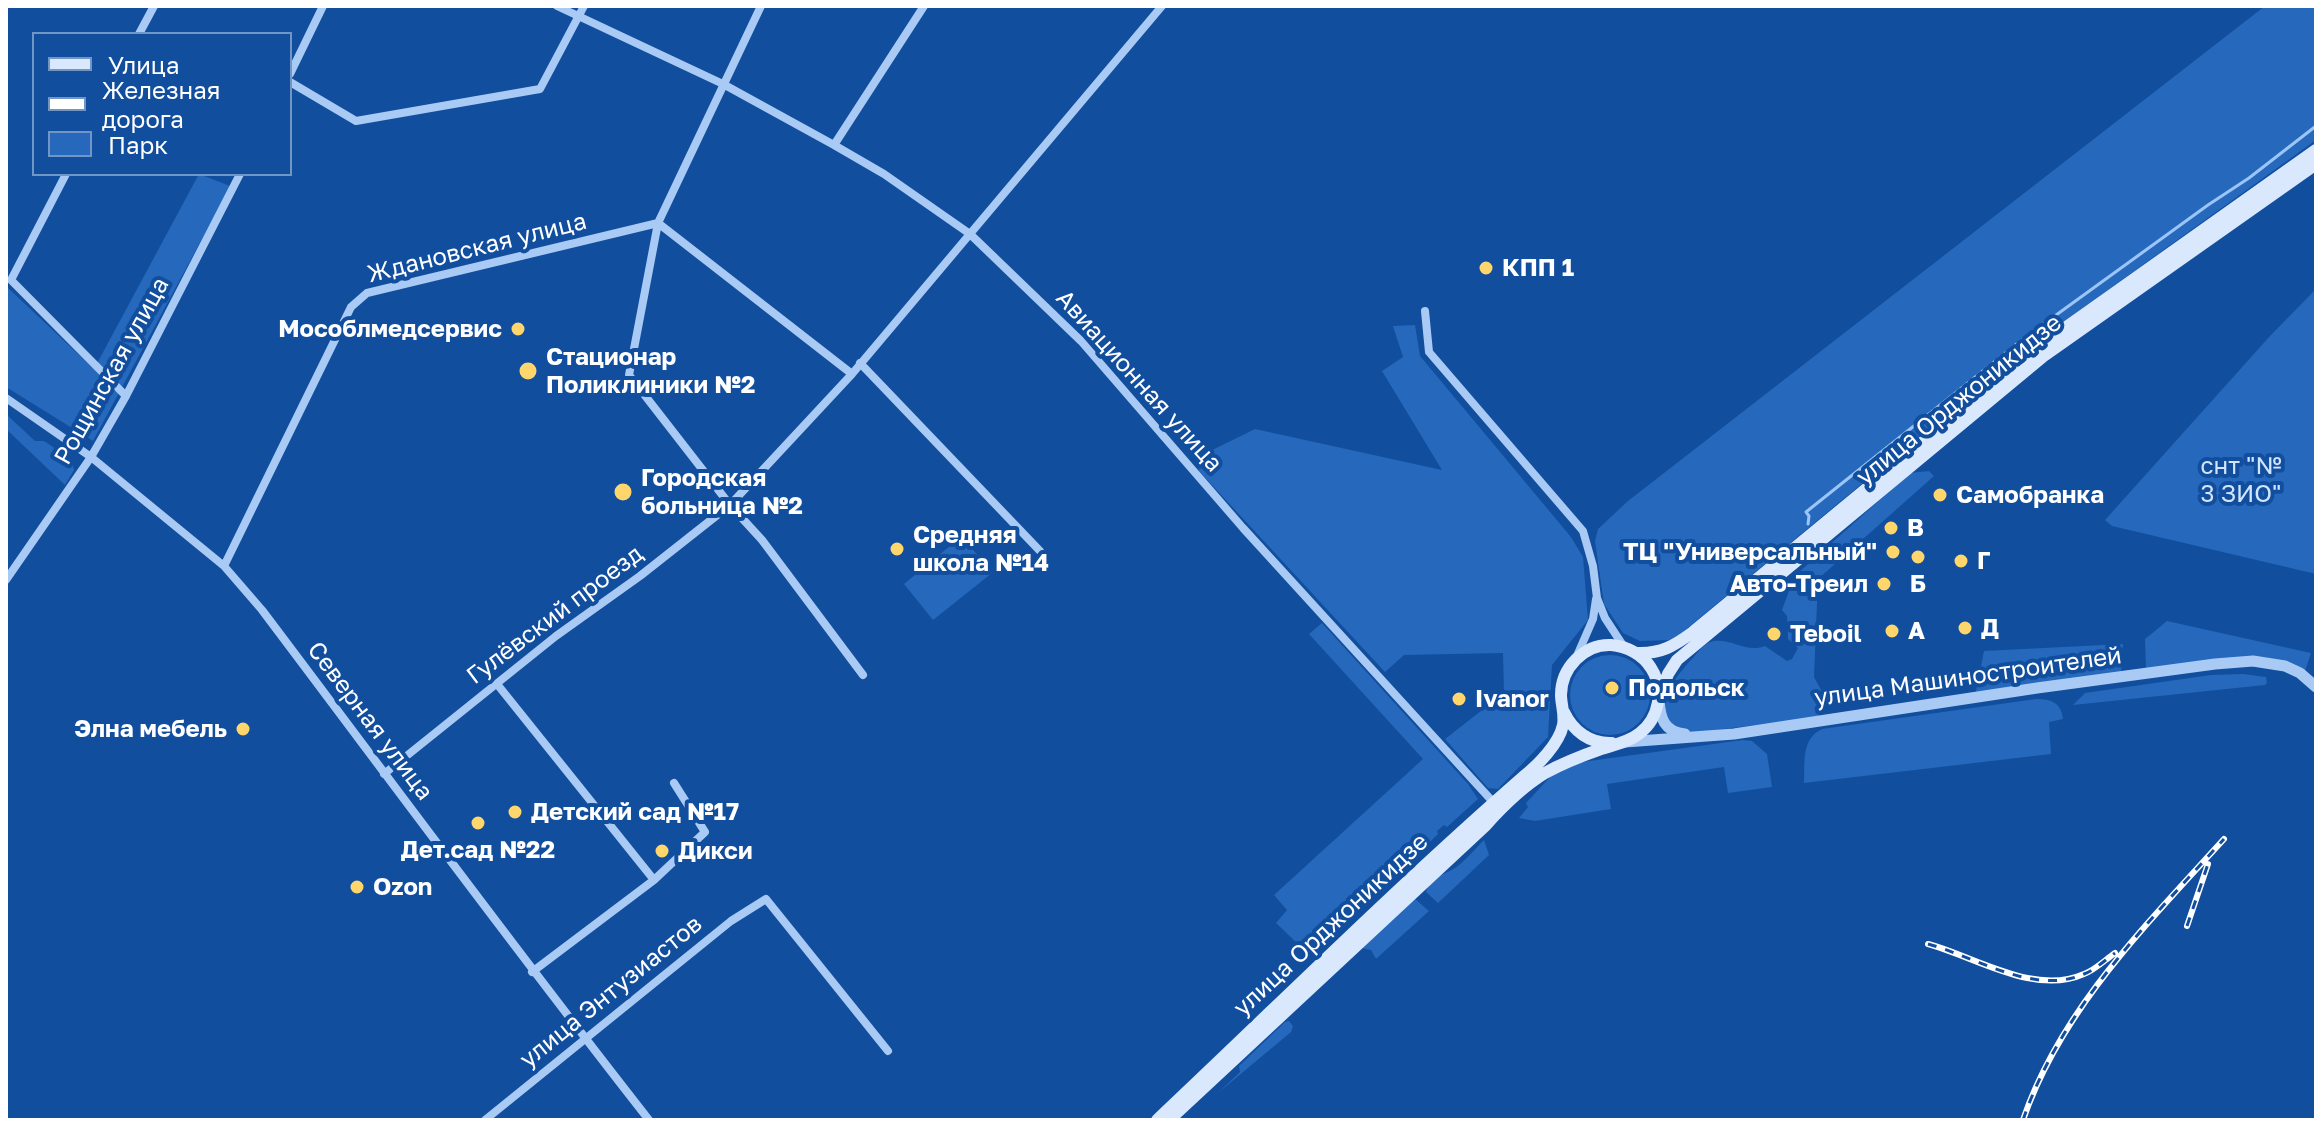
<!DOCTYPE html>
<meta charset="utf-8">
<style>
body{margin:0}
#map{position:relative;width:2322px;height:1126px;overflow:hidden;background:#124e9e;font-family:"Golos Text",sans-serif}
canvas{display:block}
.frame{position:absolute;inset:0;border:8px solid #fff;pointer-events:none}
.legend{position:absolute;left:32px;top:32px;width:260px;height:144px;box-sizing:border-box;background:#124e9e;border:2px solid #7195c5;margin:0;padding:10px 14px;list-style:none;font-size:24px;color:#fff}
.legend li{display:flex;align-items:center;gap:16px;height:40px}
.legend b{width:40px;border:2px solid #7195c5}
</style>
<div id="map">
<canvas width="2322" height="1126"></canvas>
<div class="frame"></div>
<ul class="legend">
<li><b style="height:10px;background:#d9e8fd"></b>Улица</li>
<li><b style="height:10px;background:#fff"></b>Железная дорога</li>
<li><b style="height:22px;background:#2568bc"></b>Парк</li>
</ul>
</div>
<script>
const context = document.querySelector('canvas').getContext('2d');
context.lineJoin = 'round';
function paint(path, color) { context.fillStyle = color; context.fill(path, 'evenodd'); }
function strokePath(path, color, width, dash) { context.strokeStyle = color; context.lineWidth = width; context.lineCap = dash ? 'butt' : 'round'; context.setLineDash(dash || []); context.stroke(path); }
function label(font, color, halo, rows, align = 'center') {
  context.font = font + ' "Golos Text",sans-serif'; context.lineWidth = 8; context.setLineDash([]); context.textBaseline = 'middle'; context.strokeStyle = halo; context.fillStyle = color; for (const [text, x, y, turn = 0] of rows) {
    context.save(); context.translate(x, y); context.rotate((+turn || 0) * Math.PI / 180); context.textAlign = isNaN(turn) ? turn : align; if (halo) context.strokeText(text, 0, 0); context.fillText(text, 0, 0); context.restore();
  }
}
const green = new Path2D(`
 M2265 6H2316V140L2015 357 1673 640 1640 641 1623 633 1604 604 1595 541 1598 529 1628 501Z
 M199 174 238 189 230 187 93 441 6 387V286L94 369Z
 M2316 289V574L2112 526 2105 520 2270 336Z
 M1415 325 1420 356 1571 537 1583 557 1588 620 1552 665 1548 737 1498 789 1488 788 1445 739 1504 693 1503 653 1404 655 1385 672 1199 471 1198 457 1255 429 1442 470 1382 371 1403 357 1393 326Z
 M6 414 35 441H44L71 459 74 470 65 485 6 429Z
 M1929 471 1934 476 1818 579 1814 677 1821 690 1819 717 1692 733C1643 724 1670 681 1692 659 1697 653 1703 645 1710 642 1729 636 1746 654 1765 646L1787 661 1792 659 1798 648 1788 639 1787 616 1782 610 1793 580 1798 573 1910 473Z
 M962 536 992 573 933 620 904 584Z
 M2167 621 2311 653 2305 671 2261 661 2146 670 2145 639Z
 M1322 623 1468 784 1478 799 1447 827 1444 825 1437 831 1438 834 1317 954 1310 946 1301 947 1276 923 1287 910 1274 895 1423 759 1309 634Z
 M2123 644 2121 673 1979 696 1976 691 1984 651Z
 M1570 695a40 40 0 1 1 80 0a40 40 0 1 1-80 0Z
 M2243 674 2266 677 2267 683 2265 685 2073 705 2085 693 2211 675Z
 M2036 699C2051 699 2061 702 2063 719L2049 722 2051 754 1804 783C1805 762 1801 739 1822 729Z
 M1743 740 1752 741 1767 754 1772 787 1728 793 1724 767 1607 784 1611 809 1535 821 1519 818 1528 807 1526 803 1552 775 1582 762Z
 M1484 840 1489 855 1438 903 1426 892C1430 878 1443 875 1455 868 1465 861 1475 849 1484 840Z
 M1415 899 1429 911 1376 959 1371 950 1361 948Z
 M1289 1021 1293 1026 1291 1032 1218 1093 1240 1072 1239 1066 1285 1022Z`);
const stream = new Path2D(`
 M1808 524 1809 516 1806 512 2023 339 2208 205 2249 178 2316 126`);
const minor = new Path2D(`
 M557 6 723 84 834 145 884 174 970 234 1081 341 1243 528 1494 803
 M761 6 658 223 629 375 730 505 762 540 863 675
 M139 34 154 6
 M290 74 323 6
 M290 82 356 121 540 89 584 6
 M834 145 924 6
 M66 174 11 280 126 396
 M658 223 852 374
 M1425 311 1429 352 1583 531 1593 566 1597 598 1605 618 1624 647
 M860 363 1040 551
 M6 398 91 457 224 566 262 610C391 781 517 952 649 1120
 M224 566 351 307 367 293 658 223
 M6 580 91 457 126 396 240 174
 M1576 658 1593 619 1596 599
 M497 684 654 880
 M384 774 556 636 640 576 730 505 852 374 1162 6
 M532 972 654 880 705 832 674 783
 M485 1120 731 921 766 899 888 1051`);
const tertiary = new Path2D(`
 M1659 699C1660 718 1664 732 1685 734
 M1625 742 1734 734 2037 688 2215 664 2253 661 2285 666 2300 673 2316 687`);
const secondary = new Path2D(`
 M1637 653C1661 654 1674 646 1693 632L2037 348 2316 150
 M1660 696 1668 674 1677 660 2045 355 2316 164
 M1564 712C1573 731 1590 744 1612 743
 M1157 1120C1279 1005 1397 887 1523 777 1538 765 1559 744 1563 725 1565 715 1561 704 1561 695 1561 668 1584 644 1611 645 1627 646 1643 655 1651 668 1665 689 1659 718 1640 733 1629 742 1614 745 1601 749 1581 756 1563 763 1545 773 1524 786 1503 806 1486 825L1169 1120`);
const rail = new Path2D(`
 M2187 926 2208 864
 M1928 944C1976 957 2034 996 2084 974 2095 970 2105 960 2115 953
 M2023 1120C2061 1009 2147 924 2224 839`);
const markers = [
 [1486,268,8,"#ffd66c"],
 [518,329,8,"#ffd66c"],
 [528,371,10,"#ffd66c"],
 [623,492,10,"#ffd66c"],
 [1940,495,8,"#ffd66c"],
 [1891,528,8,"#ffd66c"],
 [897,549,8,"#ffd66c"],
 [1893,552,8,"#ffd66c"],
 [1918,557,8,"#ffd66c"],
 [1961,561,8,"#ffd66c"],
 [1884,584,8,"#ffd66c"],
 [1965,628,8,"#ffd66c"],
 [1892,631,8,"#ffd66c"],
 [1774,634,8,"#ffd66c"],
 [1612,688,8,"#ffd66c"],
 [1459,699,8,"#ffd66c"],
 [243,729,8,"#ffd66c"],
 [515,812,8,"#ffd66c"],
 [478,823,8,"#ffd66c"],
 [662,851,8,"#ffd66c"],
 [357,887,8,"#ffd66c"]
];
const streetNames = [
 ["Ждановская улица",477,248,-14],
 ["Рощинская улица",112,371,-61],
 ["Авиационная улица",1139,381,48],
 ["улица Орджоникидзе",1959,400,-39],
 ["Гулёвский проезд",555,615,-37],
 ["улица Машиностроителей",1968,677,-8],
 ["Северная улица",370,721,53],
 ["улица Орджоникидзе",1331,925,-43],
 ["улица Энтузиастов",611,992,-39]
];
const poiNames = [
 ["КПП 1",1502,268],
 ["Мособлмедсервис",502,329,"right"],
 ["Стационар",546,357],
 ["Поликлиники №2",546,385],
 ["Городская",641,478],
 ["больница №2",641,506],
 ["Самобранка",1956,495],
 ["В",1907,528],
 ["Средняя",913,535],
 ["школа №14",913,563],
 ["ТЦ \"Универсальный\"",1877,552,"right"],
 ["Г",1977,561],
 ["Авто-Треил",1868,584,"right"],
 ["Б",1918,584,"center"],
 ["Д",1981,628],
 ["А",1908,631],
 ["Teboil",1790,634],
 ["Подольск",1628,688],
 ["Ivanor",1475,699],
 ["Элна мебель",227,729,"right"],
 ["Детский сад №17",531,812],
 ["Дет.сад №22",478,850,"center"],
 ["Дикси",678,851],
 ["Ozon",373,887]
];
const parkNames = [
 ["снт \"№",2241,466],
 ["3 ЗИО\"",2241,494]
];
paint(green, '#2568bc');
strokePath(stream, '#9bc5f7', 3);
strokePath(minor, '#a9caf4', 8);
strokePath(tertiary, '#a9caf4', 11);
strokePath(secondary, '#d9e8fd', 12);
strokePath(rail, '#fff', 6);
strokePath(rail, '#124e9e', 3, [9]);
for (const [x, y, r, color] of markers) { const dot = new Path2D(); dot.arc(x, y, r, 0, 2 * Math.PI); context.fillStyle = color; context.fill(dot); strokePath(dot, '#124e9e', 3); }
label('24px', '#fff', '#124e9e', streetNames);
label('bold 24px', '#fff', '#124e9e', poiNames, 'left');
label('24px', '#d2e5fe', '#124e9e', parkNames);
</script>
